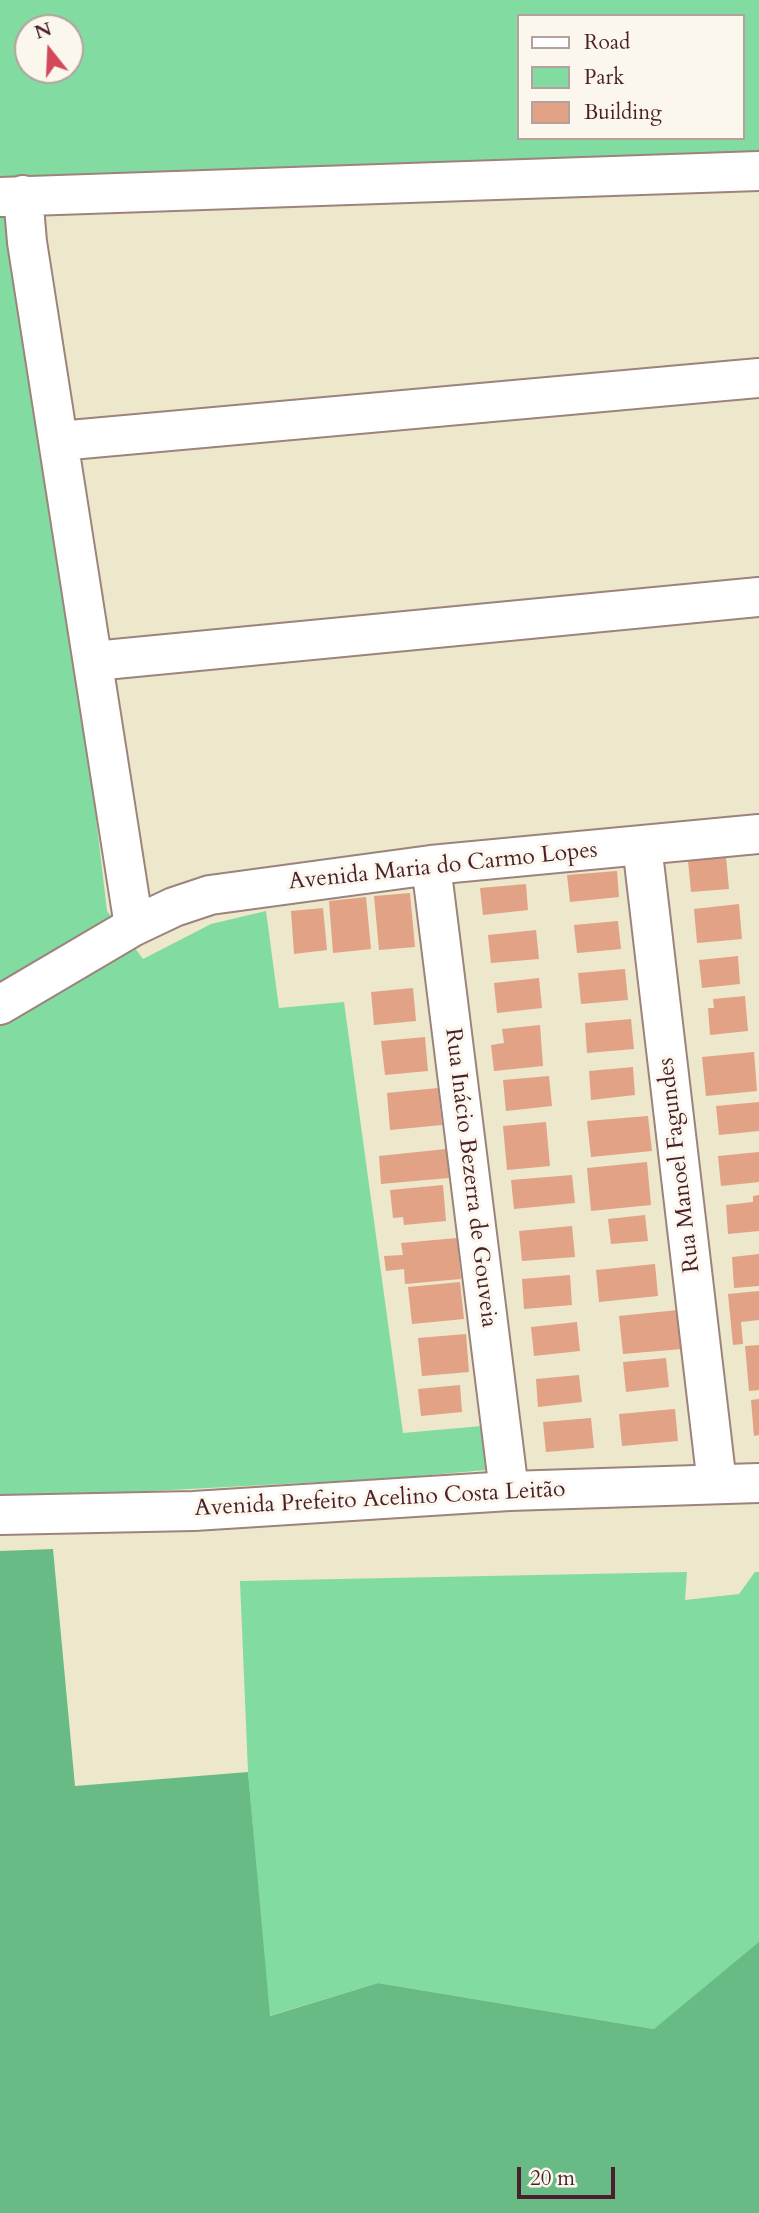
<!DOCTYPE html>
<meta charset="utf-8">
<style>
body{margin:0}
#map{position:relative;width:759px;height:2213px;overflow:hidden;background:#ede7cb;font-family:Cardo,serif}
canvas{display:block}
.legend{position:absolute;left:517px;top:14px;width:228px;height:126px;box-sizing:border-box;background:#fbf7ec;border:2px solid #b4a19f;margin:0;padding:9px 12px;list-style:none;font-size:21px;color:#4a1f2b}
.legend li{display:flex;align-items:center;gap:14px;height:35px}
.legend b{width:35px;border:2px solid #b4a19f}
.north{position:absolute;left:14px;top:14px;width:70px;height:70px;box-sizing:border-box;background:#fbf7ec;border:2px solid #b4a19f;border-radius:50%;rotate:342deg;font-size:19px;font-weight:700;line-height:28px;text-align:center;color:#4a1f2b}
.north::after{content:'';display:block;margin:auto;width:24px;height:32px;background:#d1495b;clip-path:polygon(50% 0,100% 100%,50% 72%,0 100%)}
.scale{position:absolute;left:517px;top:2167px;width:98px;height:32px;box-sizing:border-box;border:4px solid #4a1f2b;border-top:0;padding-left:9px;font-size:21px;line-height:24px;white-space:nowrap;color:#4a1f2b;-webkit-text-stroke:5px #fbf7ec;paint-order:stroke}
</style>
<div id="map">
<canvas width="759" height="2213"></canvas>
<ul class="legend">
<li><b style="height:9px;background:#fff"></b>Road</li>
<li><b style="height:19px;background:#82dba0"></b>Park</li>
<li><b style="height:19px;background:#e2a286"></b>Building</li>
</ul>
<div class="north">N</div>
<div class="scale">20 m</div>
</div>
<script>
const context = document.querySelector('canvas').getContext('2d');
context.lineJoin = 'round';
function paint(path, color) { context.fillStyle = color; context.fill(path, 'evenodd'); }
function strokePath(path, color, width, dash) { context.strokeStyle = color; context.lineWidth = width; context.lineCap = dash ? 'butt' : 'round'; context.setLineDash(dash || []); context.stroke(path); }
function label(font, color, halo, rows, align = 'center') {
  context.font = font + ' Cardo,serif'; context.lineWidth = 6; context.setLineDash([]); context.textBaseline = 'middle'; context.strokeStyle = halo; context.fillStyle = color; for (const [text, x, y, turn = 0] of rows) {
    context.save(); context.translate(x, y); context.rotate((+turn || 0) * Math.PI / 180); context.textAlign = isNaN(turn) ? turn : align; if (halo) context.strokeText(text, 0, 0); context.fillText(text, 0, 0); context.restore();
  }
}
const green = new Path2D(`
 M0 0H759V152L22 187 107 911 143 959 211 924 266 911 279 1008 344 1002 403 1433 482 1426 486 1470 397 1478 0 1499ZM519 16H743V138H519ZM28 28H70V70H28Z
 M687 1572 685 1600 739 1594 755 1572H759V1969L654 2029 378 1983 269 2016 248 1772 240 1581Z`);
const forest = new Path2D(`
 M53 1549 75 1786 248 1772 270 2016 378 1983 654 2029 759 1942V2213H0V1551Z`);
const building = new Path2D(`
 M726 857 729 889 691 892 688 861Z
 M617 871 619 897 570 902 567 875Z
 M526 884 528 910 483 915 480 888Z
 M410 893 415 947 379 950 374 896Z
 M366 897 371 949 333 953 329 901Z
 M739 904 742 939 697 943 694 909Z
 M323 908 327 950 294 954 291 911Z
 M618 921 621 949 577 953 574 925Z
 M536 930 539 959 491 963 488 935Z
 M738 956 740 984 702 988 699 960Z
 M625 969 628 1000 581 1004 578 973Z
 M539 978 542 1008 497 1013 494 983Z
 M413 988 416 1021 374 1025 371 992Z
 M745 996 748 1031 710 1035 708 1008H714L713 999Z
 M631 1019 634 1049 587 1053 585 1023Z
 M540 1025 543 1066 494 1071 491 1045 504 1043 502 1029Z
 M425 1037 428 1071 385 1075 381 1041Z
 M754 1052 757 1091 706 1096 702 1057Z
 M633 1067 635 1095 591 1100 589 1071Z
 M549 1076 552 1106 506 1111 503 1080Z
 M438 1088 442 1125 390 1130 387 1093Z
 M759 1102V1131L719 1135 716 1106Z
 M648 1116 652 1151 591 1157 587 1121Z
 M546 1122 550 1166 507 1170 503 1126Z
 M446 1149 449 1178 381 1184 379 1156Z
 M759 1152V1182L721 1186 718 1156Z
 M647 1162 651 1205 591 1211 587 1168Z
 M572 1175 575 1203 514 1209 511 1180Z
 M443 1185 446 1221 404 1225 403 1217 393 1218 390 1190Z
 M759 1195V1231L728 1234 726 1205 753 1202V1196Z
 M645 1215 648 1241 611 1244 608 1219Z
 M572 1226 575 1257 522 1261 519 1231Z
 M457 1238 461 1279 405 1284 404 1269 386 1271 384 1256 403 1255 401 1243Z
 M759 1254V1286L734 1288 732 1257Z
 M655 1264 658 1296 599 1302 596 1270Z
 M570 1275 572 1305 524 1309 522 1279Z
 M460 1282 464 1319 412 1324 408 1287Z
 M759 1291V1320L741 1322 743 1344 733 1345 728 1294Z
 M678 1310 682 1349 623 1354 619 1316Z
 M577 1322 580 1351 534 1356 531 1327Z
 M466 1334 469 1372 422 1376 418 1338Z
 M759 1345V1390L749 1391 745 1346Z
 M666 1358 669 1387 626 1392 623 1362Z
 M579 1375 582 1402 538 1407 536 1379Z
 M460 1385 462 1412 421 1416 418 1389Z
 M759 1399V1435L754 1436 751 1400Z
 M675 1409 678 1441 622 1446 619 1414Z
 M591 1418 594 1448 546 1452 543 1422Z`);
const minor = new Path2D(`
 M23 195 27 242 134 926
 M0 197 759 171
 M59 441 759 378
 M94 661 759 597
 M642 845 717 1484
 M431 865 509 1491
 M0 1005 134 926 174 907 210 895 431 865 759 834`);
const tertiary = new Path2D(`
 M0 1515 194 1511 509 1491 759 1483`);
const streetNames = [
 ["Avenida Maria do Carmo Lopes",443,867,-6],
 ["Rua Manoel Fagundes",680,1165,-97],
 ["Rua Inácio Bezerra de Gouveia",470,1178,83],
 ["Avenida Prefeito Acelino Costa Leitão",380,1500,-3]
];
paint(green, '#82dba0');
paint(forest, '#69bb86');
paint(building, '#e2a286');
strokePath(minor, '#9c837b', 42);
strokePath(tertiary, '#9c837b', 42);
strokePath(minor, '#fff', 38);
strokePath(tertiary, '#fff', 38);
label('23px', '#4a1f2b', '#fbf7ec', streetNames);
</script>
